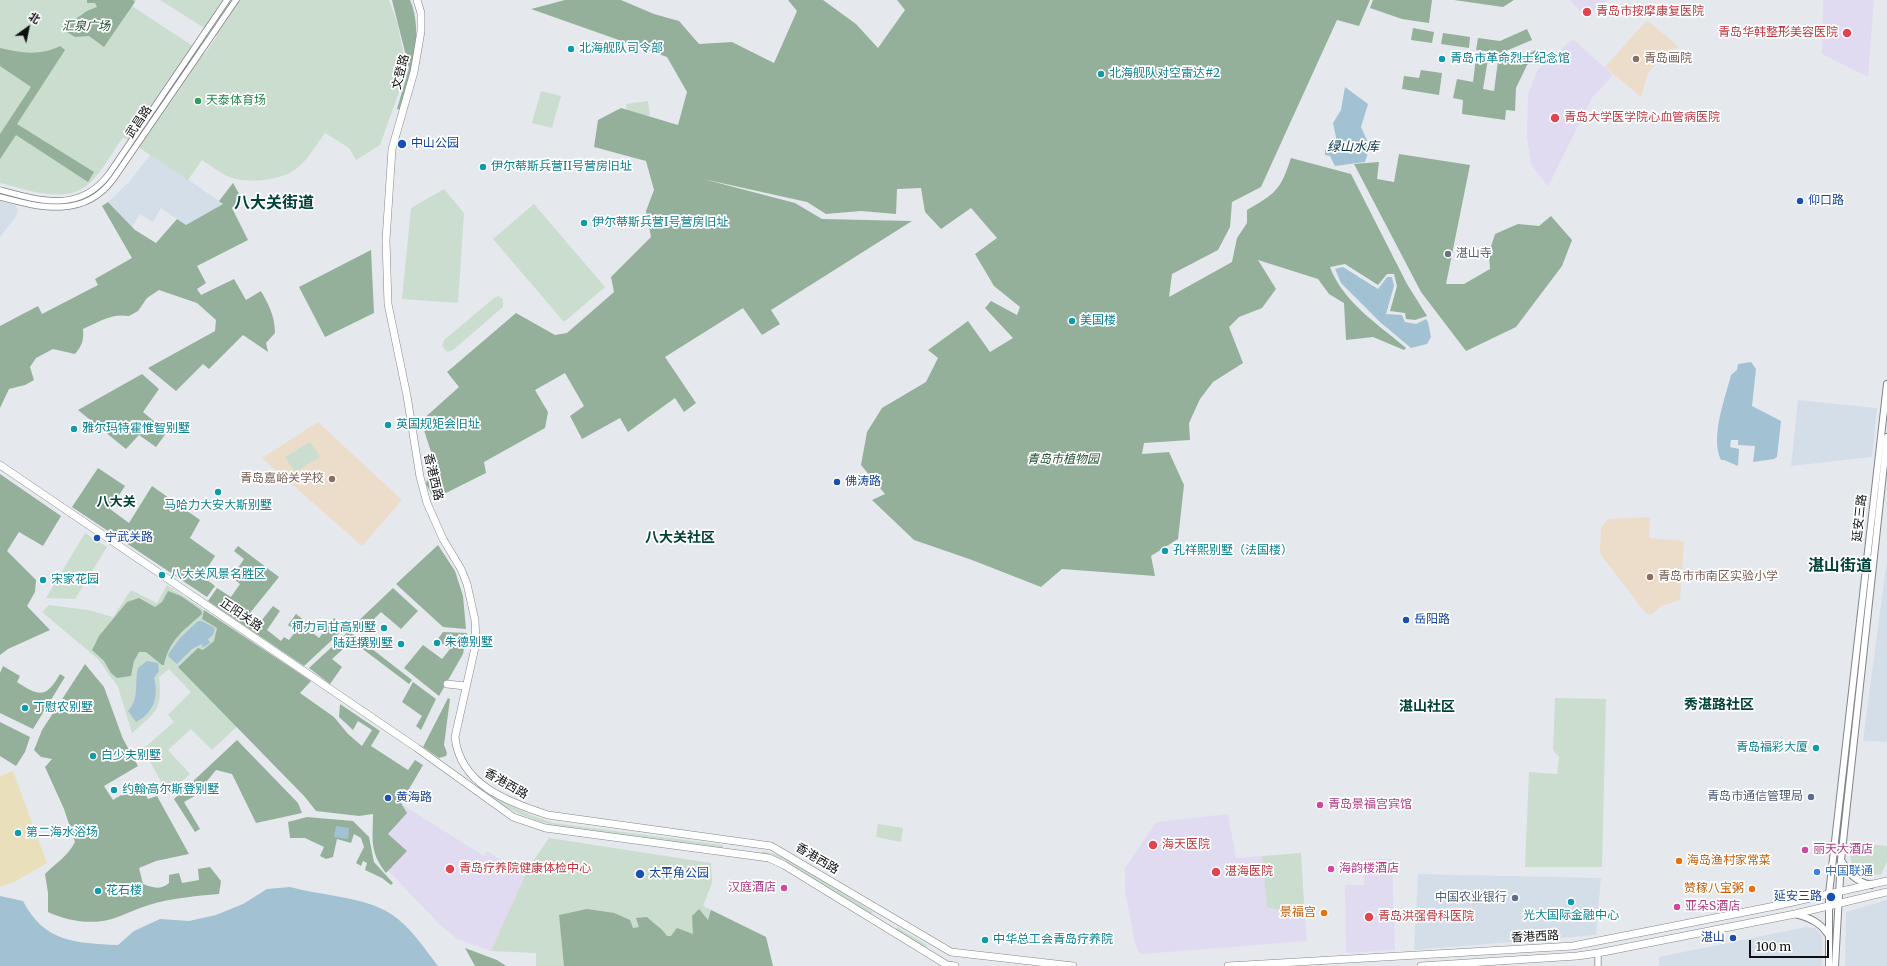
<!DOCTYPE html>
<meta charset="utf-8">
<style>
body{margin:0}
#map{position:relative;width:1887px;height:966px;overflow:hidden;background:#e5e9ee;font-family:Merriweather,"Noto Sans SC",serif}
canvas{display:block}
.north{position:absolute;left:8px;top:8px;width:40px;height:40px;-webkit-text-stroke:3px #fff;paint-order:stroke;rotate:33deg;font-size:11px;font-weight:700;line-height:16px;text-align:center;color:#0e0f11}
.north::after{content:'';display:block;margin:auto;width:14px;height:18px;background:#0e0f11;clip-path:polygon(50% 0,100% 100%,50% 72%,0 100%)}
.scale{position:absolute;left:1749px;top:940px;width:80px;height:18px;box-sizing:border-box;border:2px solid #0e0f11;border-top:0;padding-left:5px;font-size:12px;line-height:14px;white-space:nowrap;color:#0e0f11;-webkit-text-stroke:3px #fff;paint-order:stroke}
</style>
<div id="map">
<canvas width="1887" height="966"></canvas>
<div class="north">北</div>
<div class="scale">100 m</div>
</div>
<script>
const context = document.querySelector('canvas').getContext('2d');
context.lineJoin = 'round';
function paint(path, color) { context.fillStyle = color; context.fill(path, 'evenodd'); }
function strokePath(path, color, width, dash) { context.strokeStyle = color; context.lineWidth = width; context.lineCap = dash ? 'butt' : 'round'; context.setLineDash(dash || []); context.stroke(path); }
function label(font, color, halo, rows, align = 'center') {
  context.font = font + ' Merriweather,"Noto Sans SC",serif'; context.lineWidth = 3.5; context.setLineDash([]); context.textBaseline = 'middle'; context.strokeStyle = halo; context.fillStyle = color; for (const [text, x, y, turn = 0] of rows) {
    context.save(); context.translate(x, y); context.rotate((+turn || 0) * Math.PI / 180); context.textAlign = isNaN(turn) ? turn : align; if (halo) context.strokeText(text, 0, 0); context.fillText(text, 0, 0); context.restore();
  }
}
const built = new Path2D(`
 M151 154 219 201 223 204 186 225 161 208 153 222 140 214 132 227 108 202 128 183Z
 M0 201 15 205 18 210 16 217 0 237Z
 M1798 400 1877 408 1872 457 1791 466Z
 M1887 561V742L1863 741 1882 597Z
 M1418 874 1601 878 1596 935 1414 950Z
 M1887 900V966H1845L1846 912Z
 M1806 927 1815 928 1822 936V966H1659V957Z`);
const education = new Path2D(`
 M1647 20 1679 47 1668 51 1648 73 1641 97 1605 67Z
 M318 422 402 500 362 546 262 458Z
 M1650 517 1649 538 1684 541 1680 600 1661 606 1651 615 1644 611 1601 555 1600 550 1601 528 1608 519Z`);
const medical = new Path2D(`
 M1570 0H1607L1586 18Z
 M1823 0H1874L1868 77 1822 54Z
 M1573 39 1613 75 1592 98 1548 187 1531 164 1527 137 1528 94 1538 69Z
 M395 800 484 856 488 851 525 877 491 951 457 939 439 924 379 861Z
 M1228 814 1236 858 1262 856 1267 907 1305 919 1307 941 1142 954 1138 951 1135 943 1125 891V868L1156 822Z
 M1364 859H1392L1395 950 1346 953 1345 885H1364Z`);
const green = new Path2D(`
 M0 0H136L132 6 205 54 217 36 160 0H389L397 22 407 70 380 145 356 160 349 148 325 133C316 145 308 160 296 169 280 181 243 185 225 175 217 171 210 165 202 160L188 180 123 137C113 151 100 176 86 186 63 204 25 189 0 183Z
 M541 91 561 96 552 128 532 123Z
 M648 101 650 115 628 119 626 104Z
 M444 189 464 213 458 303 402 299 411 208Z
 M534 204 605 287 564 322 493 239Z
 M498 296 503 299V307L453 350 447 352 442 346 444 340 494 298Z
 M310 442 320 457 295 472 285 457Z
 M85 533 107 547 75 599 46 598Z
 M167 585 296 671 212 750 191 729 168 750 190 774 168 794 143 749 174 722 168 715 191 692 169 669 159 677C163 710 155 713 132 733L118 687 98 659 42 612 49 605 88 610 113 617 131 590 157 603Z
 M1555 698 1606 699 1602 867H1525L1529 772 1557 774 1559 757 1553 750Z
 M491 794C511 807 531 816 554 823L723 845V849L554 826C531 819 510 811 489 797Z
 M878 824 903 828 901 842 876 837Z
 M549 838 711 863 712 883 703 906 766 937 773 966H536V953L491 951 529 867Z
 M1850 842 1887 846V862L1881 874C1853 880 1849 865 1850 842Z
 M762 851 786 857 873 912 870 915 784 860 761 854Z
 M1301 853 1305 919 1267 907 1262 856Z
 M897 927 927 945 925 948 895 930Z`);
const forest = new Path2D(`
 M87 0H133L135 2 104 47 89 36 75 37 67 32V26C80 17 82 12 97 7L95 3H87Z
 M392 0H410C425 35 409 75 401 110L397 109 409 68Z
 M565 0H621L654 14 679 21 699 44 732 42 774 63 797 11 788 0H823L856 24 878 48 905 10 897 0H1370L1359 26 1337 20 1261 187 1232 202 1230 227 1218 250 1172 274 1169 297 1232 262 1237 238 1247 223V210C1276 193 1280 191 1291 158L1351 174 1407 284 1427 316 1415 320 1406 319 1405 313 1390 311 1397 286 1394 274H1387L1378 285 1345 264 1330 267C1343 302 1378 324 1406 348L1404 350 1373 337 1346 340 1344 303 1329 294 1318 279 1258 260 1276 289 1262 308 1239 317 1229 327 1243 363 1213 382 1200 399 1189 423 1190 440 1144 443 1142 454 1169 452 1184 485 1178 539 1151 556 1155 576 1062 569 1041 587 972 560 914 540 872 500 885 494 861 465 867 432 882 408 926 382 938 358 928 350 968 321 990 352 1013 338 985 308 991 301 1017 315 1020 307 994 286 975 254 997 238 971 208 941 229 925 212 921 188 897 189 896 214 861 211 826 214 807 202 703 179 795 203 822 219 912 221 771 310 780 324 762 335 743 308 665 357 696 403 684 412 675 398 628 432 620 418 582 439 570 416 584 406 565 373 535 390 548 412 545 428 484 462 486 473 434 499 426 484 433 458 421 421 459 387 447 372 516 313 555 335 567 333 614 292 611 277 651 237 646 211 654 190 646 161 594 147 598 120 621 108 678 125 687 92 667 57 531 9Z
 M1373 0H1432L1429 23 1402 19 1370 8Z
 M1454 0H1514L1503 7Z
 M1413 28 1434 32 1432 43 1411 40Z
 M1527 29 1532 40 1501 53 1476 50 1478 38 1500 41Z
 M1443 33 1470 37 1469 48 1441 44Z
 M60 46 65 50 17 124 94 172 88 182 16 135 0 159V134L31 87 0 66V48C20 53 41 56 60 46Z
 M1536 50 1541 54 1527 65 1516 88 1515 111 1506 110 1505 120 1462 114 1463 100 1453 98 1457 79 1473 82 1476 58 1488 59 1483 89 1494 91 1498 61H1514Z
 M1421 70 1442 73 1439 95 1402 89 1404 76 1419 78Z
 M1399 154 1470 165 1446 284H1464L1490 269 1489 253 1495 234 1518 224 1539 226 1551 216 1572 240 1562 266 1516 327 1466 351 1421 292 1354 164 1379 162 1377 179 1394 182Z
 M233 183 243 201 232 208 248 240 197 266 206 283 197 289 201 295 234 279 246 300 261 291C269 305 275 317 275 333L266 343 268 352 243 335 209 369 203 364 176 391 148 368 215 331 216 320 197 303 159 290 147 298 138 311 129 316C112 313 98 322 83 329 84 340 82 346 75 354L53 349 36 358 30 367 34 380 25 385 9 389 0 408V326L38 306 42 314 98 285 95 279 132 258 102 206 108 202 135 230 156 243 177 219 186 225 223 204 219 201Z
 M371 250 374 313 325 337 299 287Z
 M142 374 159 389 143 412 167 432 156 447 139 435 126 449 78 410Z
 M98 468 125 486 110 509 129 523 152 486 200 520 190 538 215 556 202 576 215 586 207 597 72 507Z
 M0 474 61 516 43 546 19 532 7 551 36 580 35 592 27 606 50 630 8 649 0 655Z
 M438 545 455 571 463 596 466 629 443 627 396 584Z
 M238 546 279 577 250 613 261 621 273 606 280 611 267 630 281 641 284 637 289 640 296 631 288 625 296 614 310 625 308 629 319 638 334 618 346 627 304 666 208 601 217 588 231 597 240 584 232 577 244 559 234 551Z
 M393 588 418 611 401 629 381 612 360 633 353 626Z
 M168 591 181 596 201 610 202 614C184 630 169 640 164 665H162L146 652H139L134 661 131 676 117 678 111 673 104 661 92 650 99 636 127 602 139 598 155 607 162 602Z
 M204 610 311 681 300 693 334 717 348 734 362 746 372 730 358 721 353 730 339 717 340 704 380 731 371 746 408 770 415 760 423 765 401 803 407 813 388 834 407 851 386 873C369 851 373 840 373 814L359 816 316 811 305 797 178 667 198 648 203 650 214 641 217 628 202 619Z
 M349 631 412 680 409 684 352 641 332 659 342 667 330 684 309 668Z
 M443 632 467 633 463 654 439 696 404 668 423 645 442 659 450 649 437 640Z
 M85 664 104 687 123 739 138 766 104 786 113 800 140 784 148 799 157 796 189 854 156 861 139 868 143 884C153 888 161 890 169 883V875L179 873 182 883 199 880 198 869 210 867 221 881 219 894C196 896 172 898 149 905 136 909 124 915 112 919 91 925 67 921 48 912V893L45 874C57 862 67 857 75 842L64 809 45 767 52 759 41 757 34 750 42 730Z
 M3 666 20 676 17 682C40 697 46 698 60 674L65 677 33 729 0 713V673Z
 M413 682 436 699 421 730 416 726 422 716 402 702Z
 M448 698 450 699 444 745 447 753 446 756 439 758 423 747Z
 M0 722 30 737 25 752 16 766 0 756Z
 M237 740 298 803 302 813 256 823 232 774 216 770 207 781 209 788 184 802 200 829 195 832 174 799Z
 M307 817 353 821 369 837 374 862 393 883 391 885 382 878 365 870 367 863 363 861 361 866 356 863 364 847 361 838 354 834 351 843 337 839 333 857 326 859 320 856 324 847 305 838H290L288 822Z
 M587 909 614 913 630 920 633 928 639 927 636 918 647 917C654 924 662 928 667 936H671L677 928 693 934 692 916 699 909 708 920 711 910 766 937 773 966H564L559 915Z
 M465 948 497 960 506 966H475Z`);
const sand = new Path2D(`
 M13 771 47 863 16 881 0 887V776Z`);
const water = new Path2D(`
 M1345 87 1368 104 1361 127 1370 147 1365 162 1335 166 1330 156 1325 155V150L1338 147 1333 123 1341 110Z
 M1343 267 1378 289 1387 277H1392L1394 286 1386 314 1402 315 1405 322 1416 324 1426 319 1428 322 1431 337 1427 344 1411 348 1380 322 1341 283 1335 269Z
 M1751 362 1756 369 1752 406 1781 421 1777 457 1774 459 1753 462 1755 446 1738 445V440H1731L1730 447 1739 449 1738 466 1724 460H1721C1710 437 1725 399 1731 375L1737 370 1738 364Z
 M198 621H202L215 628 213 635 208 639 210 643 202 648V644L192 649 177 664 168 656 169 653 180 638Z
 M147 661 158 663 159 671 154 678C159 696 154 713 136 722L128 711C140 699 134 683 138 668Z
 M336 826 349 828 348 839 334 837Z
 M290 887C322 896 363 896 391 914 410 926 424 948 438 966H0V896L23 901C44 942 75 943 118 945L134 931 160 919 189 921 216 915 243 904 267 889Z`);
const tertiary = new Path2D(`
 M0 190C40 201 80 213 109 174L227 0
 M0 197C41 208 85 219 114 178L236 0
 M1598 953V966`);
const secondary = new Path2D(`
 M1841 860C1850 875 1855 881 1871 885
 M1795 914C1811 918 1821 923 1829 936
 M1829 966V894L1887 384
 M1835 966 1841 860 1887 437`);
const primary = new Path2D(`
 M417 0 421 13V31L414 72 392 149 386 240 388 304 407 396 420 477 427 503 443 539 461 569 467 584 475 620 476 643 455 737C460 785 508 802 548 815L771 846 951 952 1073 966
 M0 465 417 748 513 817 545 828 769 858 784 865 947 965 955 966
 M447 684 465 686
 M1228 966 1573 946 1775 906 1887 881
 M1421 966 1577 956 1598 953 1795 914 1887 892`);
const markers = [
 [1587,12,5,"#e0444e"],
 [1847,33,5,"#e0444e"],
 [571,49,4,"#0f9aa8"],
 [1442,59,4,"#0f9aa8"],
 [1636,59,4,"#8d6e63"],
 [1101,74,4,"#0f9aa8"],
 [198,101,4,"#2e9e5b"],
 [1555,118,5,"#e0444e"],
 [402,144,5,"#1a4fb4"],
 [483,167,4,"#0f9aa8"],
 [1800,201,4,"#1a4fb4"],
 [584,223,4,"#0f9aa8"],
 [1448,254,4,"#6b7280"],
 [1072,321,4,"#0f9aa8"],
 [388,425,4,"#0f9aa8"],
 [74,429,4,"#0f9aa8"],
 [332,479,4,"#8d6e63"],
 [837,482,4,"#1a4fb4"],
 [218,492,4,"#0f9aa8"],
 [97,538,4,"#1a4fb4"],
 [1165,551,4,"#0f9aa8"],
 [162,575,4,"#0f9aa8"],
 [1650,577,4,"#8d6e63"],
 [43,580,4,"#0f9aa8"],
 [1406,620,4,"#1a4fb4"],
 [384,628,4,"#0f9aa8"],
 [437,643,4,"#0f9aa8"],
 [401,644,4,"#0f9aa8"],
 [25,708,4,"#0f9aa8"],
 [1816,748,4,"#0f9aa8"],
 [93,756,4,"#0f9aa8"],
 [114,790,4,"#0f9aa8"],
 [1811,797,4,"#5c6f8a"],
 [388,798,4,"#1a4fb4"],
 [1320,805,4,"#d1479c"],
 [18,833,4,"#0f9aa8"],
 [1153,845,5,"#e0444e"],
 [1805,850,4,"#d1479c"],
 [1679,861,4,"#e8710a"],
 [450,869,5,"#e0444e"],
 [1331,869,4,"#d1479c"],
 [1216,872,5,"#e0444e"],
 [1817,872,4,"#3f7fe0"],
 [640,874,5,"#1a4fb4"],
 [784,888,4,"#d1479c"],
 [1752,889,4,"#e8710a"],
 [98,891,4,"#0f9aa8"],
 [1831,897,5,"#1a4fb4"],
 [1515,898,4,"#5c6f8a"],
 [1571,902,4,"#0f9aa8"],
 [1677,907,4,"#d1479c"],
 [1324,913,4,"#e8710a"],
 [1369,917,5,"#e0444e"],
 [1733,938,4,"#1a4fb4"],
 [985,940,4,"#0f9aa8"]
];
const healthNames = [
 ["青岛市按摩康复医院",1596,12],
 ["青岛华韩整形美容医院",1838,33,"right"],
 ["青岛大学医学院心血管病医院",1564,118],
 ["海天医院",1162,845],
 ["青岛疗养院健康体检中心",459,869],
 ["湛海医院",1225,872],
 ["青岛洪强骨科医院",1378,917]
];
const parkNames = [
 ["汇泉广场",86,27],
 ["青岛市植物园",1063,460]
];
const cultureNames = [
 ["北海舰队司令部",579,49],
 ["青岛市革命烈士纪念馆",1450,59],
 ["北海舰队对空雷达#2",1109,74],
 ["伊尔蒂斯兵营II号营房旧址",491,167],
 ["伊尔蒂斯兵营I号营房旧址",592,223],
 ["美国楼",1080,321],
 ["英国规矩会旧址",396,425],
 ["雅尔玛特霍惟智别墅",82,429],
 ["马哈力大安大斯别墅",218,506,"center"],
 ["孔祥熙别墅（法国楼）",1173,551],
 ["八大关风景名胜区",170,575],
 ["宋家花园",51,580],
 ["柯力司甘高别墅",376,628,"right"],
 ["朱德别墅",445,643],
 ["陆廷撰别墅",393,644,"right"],
 ["丁慰农别墅",33,708],
 ["青岛福彩大厦",1808,748,"right"],
 ["白少夫别墅",101,756],
 ["约翰·高尔斯登别墅",122,790],
 ["第二海水浴场",26,833],
 ["花石楼",106,891],
 ["光大国际金融中心",1571,916,"center"],
 ["中华总工会青岛疗养院",993,940]
];
const educationNames = [
 ["青岛画院",1644,59],
 ["青岛嘉峪关学校",324,479,"right"],
 ["青岛市市南区实验小学",1658,577]
];
const streetNames = [
 ["文登路",401,72,-76],
 ["武昌路",139,122,-56],
 ["香港西路",433,477,77],
 ["延安三路",1860,518,-84],
 ["正阳关路",241,615,34],
 ["香港西路",506,784,30],
 ["香港西路",817,859,31],
 ["香港西路",1535,937,-3]
];
const leisureNames = [
 ["天泰体育场",206,101]
];
const transitNames = [
 ["中山公园",411,144],
 ["仰口路",1808,201],
 ["佛涛路",845,482],
 ["宁武关路",105,538],
 ["岳阳路",1414,620],
 ["黄海路",396,798],
 ["太平角公园",649,874],
 ["延安三路",1822,897,"right"],
 ["湛山",1725,938,"right"]
];
const worshipNames = [
 ["湛山寺",1456,254]
];
const serviceNames = [
 ["青岛市通信管理局",1803,797],
 ["中国农业银行",1507,898]
];
const hotelNames = [
 ["青岛景福宫宾馆",1328,805],
 ["丽天大酒店",1813,850],
 ["海韵楼酒店",1339,869],
 ["汉庭酒店",776,888,"right"],
 ["亚朵S酒店",1685,907]
];
const foodNames = [
 ["海岛渔村家常菜",1687,861,"left"],
 ["赞稼八宝粥",1744,889],
 ["景福宫",1316,913]
];
const shopNames = [
 ["中国联通",1825,872]
];
const waterNames = [
 ["绿山水库",1353,147]
];
const neighbourhoodNames = [
 ["八大关",116,502]
];
const quarterNames = [
 ["八大关社区",680,538],
 ["秀湛路社区",1719,705],
 ["湛山社区",1427,707]
];
const districtNames = [
 ["八大关街道",274,203],
 ["湛山街道",1840,566]
];
paint(built, '#d4dee9');
paint(education, '#ecdcca');
paint(medical, '#e1dbf1');
paint(green, '#caddce');
paint(forest, '#94b09b');
paint(sand, '#e9dfba');
paint(water, '#a2c2d4');
strokePath(tertiary, '#81858a', 7);
strokePath(secondary, '#81858a', 8);
strokePath(primary, '#81858a', 8);
strokePath(tertiary, '#fff', 5.5);
strokePath(secondary, '#fff', 6);
strokePath(primary, '#fff', 7);
for (const [x, y, r, color] of markers) { const dot = new Path2D(); dot.arc(x, y, r, 0, 2 * Math.PI); context.fillStyle = color; context.fill(dot); strokePath(dot, '#fff', 1.5); }
label('12px', '#be3a42', '#fff', healthNames, 'left');
label('italic 12px', '#214f30', '#fff', parkNames);
label('12px', '#0d838f', '#fff', cultureNames, 'left');
label('12px', '#785e54', '#fff', educationNames, 'left');
label('12px', '#0e0f11', '#fff', streetNames);
label('12px', '#27864d', '#fff', leisureNames, 'left');
label('12px', '#164399', '#fff', transitNames, 'left');
label('12px', '#5b616d', '#fff', worshipNames, 'left');
label('12px', '#4e5e75', '#fff', serviceNames, 'right');
label('12px', '#b23c85', '#fff', hotelNames, 'left');
label('12px', '#c56008', '#fff', foodNames, 'right');
label('12px', '#366cbe', '#fff', shopNames, 'left');
label('italic 13px', '#043346', '#fff', waterNames);
label('bold 13px', '#00413a', '#fff', neighbourhoodNames);
label('bold 14px', '#00413a', '#fff', quarterNames);
label('bold 16px', '#00413a', '#fff', districtNames);
</script>
